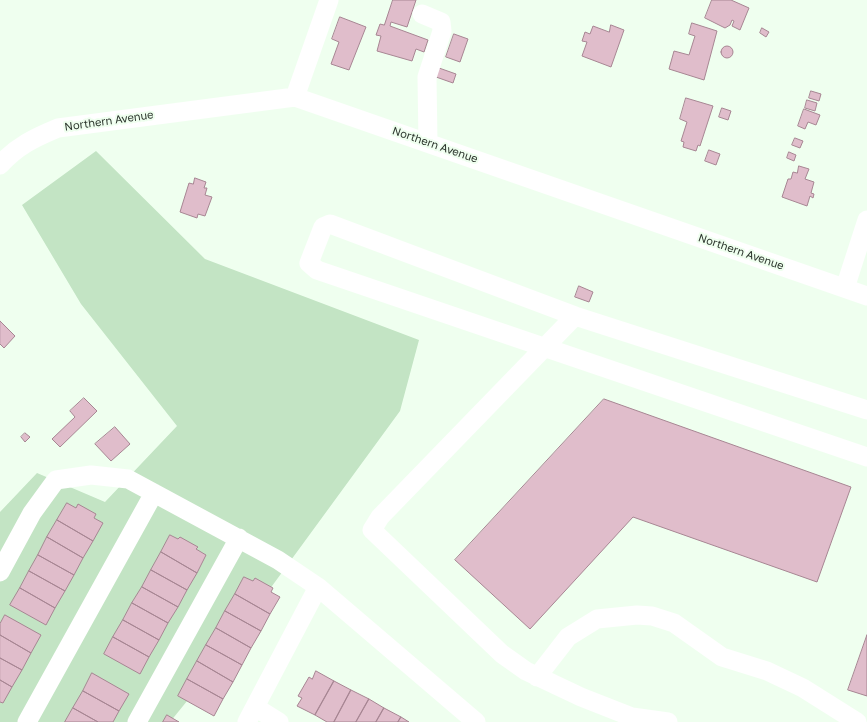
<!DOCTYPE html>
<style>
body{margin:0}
canvas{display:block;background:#efffef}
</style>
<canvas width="867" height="722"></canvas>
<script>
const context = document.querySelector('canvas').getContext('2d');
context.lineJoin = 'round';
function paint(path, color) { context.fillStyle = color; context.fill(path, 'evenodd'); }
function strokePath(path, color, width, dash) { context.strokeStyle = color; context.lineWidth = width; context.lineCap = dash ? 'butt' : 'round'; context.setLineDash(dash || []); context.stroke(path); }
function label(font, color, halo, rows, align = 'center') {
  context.font = font + ' "Golos Text",sans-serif'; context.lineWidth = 4; context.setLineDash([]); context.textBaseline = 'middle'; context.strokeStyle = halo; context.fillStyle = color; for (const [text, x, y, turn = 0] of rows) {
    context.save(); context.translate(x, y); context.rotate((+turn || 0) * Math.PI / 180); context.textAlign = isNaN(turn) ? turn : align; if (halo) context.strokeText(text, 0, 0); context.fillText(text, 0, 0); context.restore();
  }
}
const green = new Path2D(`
 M96 151 205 259 419 340 400 411 196 690 170 722H0V512L37 473 105 502 177 426 81 304 22 205Z`);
const building = new Path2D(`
 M393 0H416L407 27 391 22 390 26 428 40 424 52 416 49 412 61 377 51 381 36 376 35 380 24 384 25Z
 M712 0H731L749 8 740 30 732 26 734 21 732 20 730 25 725 28 705 18Z
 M340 17 366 27 349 70 331 64 339 42 332 39Z
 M692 23 717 31 704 80 669 69 674 51 689 55 695 36 689 34Z
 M611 25 624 30 611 67 582 56 587 42 582 41 585 32 590 34 593 26 609 32Z
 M762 28 769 32 766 37 760 33Z
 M454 34 468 39 460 62 446 57Z
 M721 52a6 6 0 1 1 12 0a6 6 0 1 1-12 0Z
 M439 68 456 74 453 83 436 77Z
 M811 91 821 94 819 101 809 98Z
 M686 98 713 106 700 146 698 145 696 151 683 147 684 142 681 141 687 122 680 119Z
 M807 100 817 103 815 111 805 108Z
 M722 108 731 111 728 120 719 117Z
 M804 109 820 115 816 125 808 122 805 129 798 126Z
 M795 138 803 141 800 148 792 145Z
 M709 150 720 154 716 165 705 161Z
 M789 152 796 155 794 161 787 158Z
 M799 166 809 169 805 179 814 182 811 193 814 194 813 198 810 196 807 206 782 197 788 179H791L793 172 797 173Z
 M195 178 206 182 204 188H207L205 195 212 197 205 216 198 214 197 218 180 212 189 183 193 184Z
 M579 286 593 292 589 302 575 297Z
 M0 321 15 336 4 348 0 344Z
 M84 398 97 411 60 447 52 439 75 417 70 411Z
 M604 399 851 487 817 582 633 517 530 629 455 560Z
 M115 427 130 444 111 461 95 444Z
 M25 433 30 437 25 442 21 437Z
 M67 503 76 508 78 504 96 514 94 518 103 523 93 541 57 520Z
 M57 520 93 541 83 558 47 537Z
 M170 535 178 539 180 537 198 547 196 549 206 555 197 573 161 552Z
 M47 537 83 558 74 575 38 555Z
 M161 552 197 573 187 590 151 570Z
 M38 555 74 575 65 591 29 571Z
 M151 570 187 590 178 607 142 587Z
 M29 571 65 591 55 608 20 588Z
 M244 577 253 581 255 578 273 588 271 592 280 597 270 614 235 594Z
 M142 587 178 607 168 623 132 603Z
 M20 588 55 608 46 625 10 605Z
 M235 594 270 614 261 631 225 611Z
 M132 603 168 623 159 640 123 620Z
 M225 611 261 631 251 648 216 628Z
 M5 615 41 635 31 653 0 635V624Z
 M123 620 159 640 149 657 113 637Z
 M216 628 251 648 242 665 206 645Z
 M0 635 31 653 22 670 0 658Z
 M867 635V696L848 690Z
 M113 637 149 657 140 674 104 654Z
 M206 645 242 665 233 682 197 661Z
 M0 658 22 670 12 687 0 680Z
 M197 661 233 682 223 699 187 679Z
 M316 671 334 681 315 715 297 706 302 698 298 696 309 677 312 679Z
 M92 673 129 694 119 711 83 691Z
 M187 679 223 699 214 716 178 696Z
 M0 680 12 687 3 703 0 702Z
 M334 681 351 690 334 722H327L315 715Z
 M351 690 369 699 356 722H334Z
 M83 691 119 711 113 722H98L73 708Z
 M369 699 384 708 376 722H356Z
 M73 708 98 722H65Z
 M384 708 401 717 398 722H376Z
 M167 715 179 722H163Z
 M401 717 409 722H398Z`);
const minor = new Path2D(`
 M422 14 441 22 442 31 427 77 428 143
 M295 97 329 0
 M0 165C17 146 34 138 58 128L295 97 867 296
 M845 288 867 220
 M575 316 330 224 323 227 309 263 317 270 867 457
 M0 572 32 513 56 480 91 475 128 479 278 560 318 587 476 722
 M537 677 568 637 597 619 637 615 652 616 674 623 722 657 767 671 803 688 857 722
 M255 707 279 722
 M27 722 154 493
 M137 722 239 538
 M247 722 318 587
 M668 722 632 717 581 697 526 671 502 654 372 530 380 517 575 316 867 410`);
const streetNames = [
 ["Northern Avenue",109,121,-8],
 ["Northern Avenue",435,145,19],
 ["Northern Avenue",741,252,19]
];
paint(green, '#c3e4c4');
paint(building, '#e0bdcb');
strokePath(building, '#a78693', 1);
strokePath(minor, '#fff', 19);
label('11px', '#2d372e', '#efffef', streetNames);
</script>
